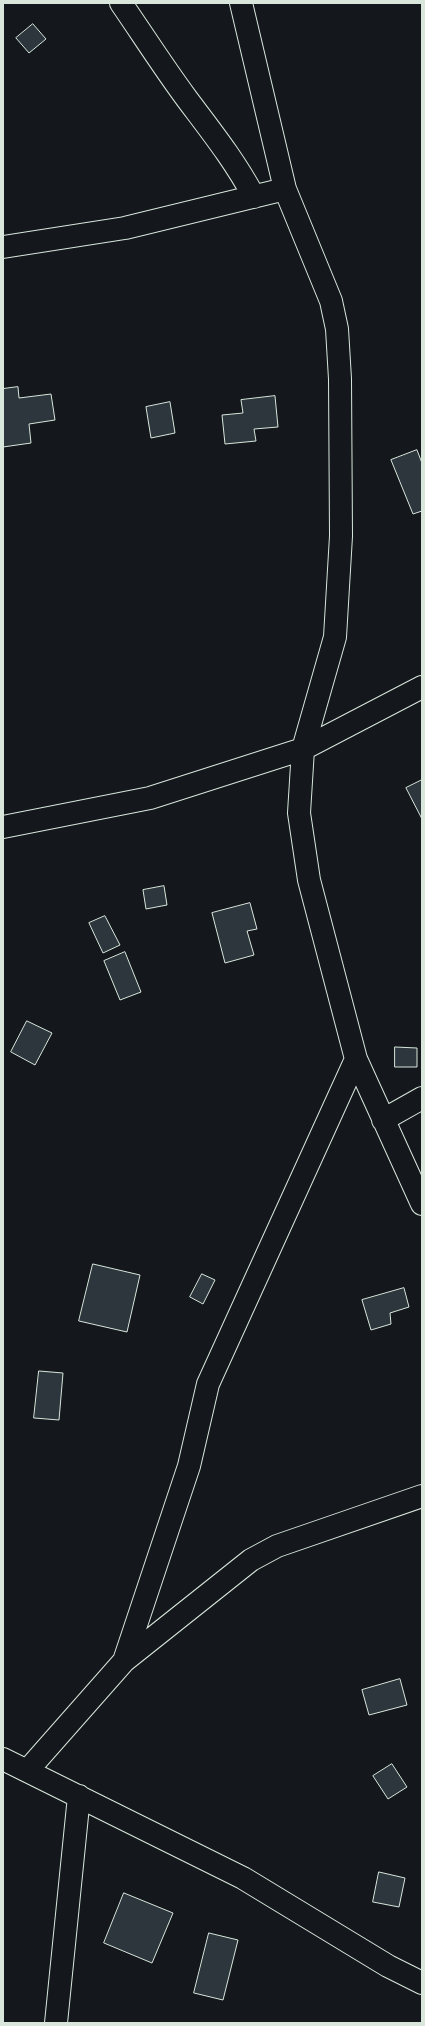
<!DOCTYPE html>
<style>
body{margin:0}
#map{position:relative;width:425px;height:2026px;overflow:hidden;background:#14181c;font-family:Commissioner,sans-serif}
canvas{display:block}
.frame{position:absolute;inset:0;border:4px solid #d8e6dc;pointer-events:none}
</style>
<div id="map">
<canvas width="425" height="2026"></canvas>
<div class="frame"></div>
</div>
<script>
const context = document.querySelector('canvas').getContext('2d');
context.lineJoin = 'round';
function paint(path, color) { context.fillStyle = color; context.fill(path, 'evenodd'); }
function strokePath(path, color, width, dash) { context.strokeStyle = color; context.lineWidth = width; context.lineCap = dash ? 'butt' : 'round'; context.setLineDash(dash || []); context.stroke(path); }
const building = new Path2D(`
 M33 24 46 39 29 53 16 38Z
 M18 387 19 398 51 394 55 420 29 424 31 443 3 447V389Z
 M275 396 278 427 254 429 256 441 225 444 222 415 243 413 241 400Z
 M170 402 175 433 151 438 146 407Z
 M417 450 422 463V511L413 514 391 460Z
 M422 780V819L406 788Z
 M164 886 167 905 146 909 143 890Z
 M250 903 257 929 247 931 254 955 225 963 212 913Z
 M105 916 120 945 103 953 89 923Z
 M125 952 141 992 120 1000 104 961Z
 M27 1021 52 1033 35 1065 11 1052Z
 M395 1047 417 1048V1067H395Z
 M93 1264 140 1275 127 1332 79 1321Z
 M202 1274 215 1280 203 1304 190 1297Z
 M404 1288 409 1307 390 1313 391 1324 371 1330 362 1300Z
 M39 1371 63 1373 59 1420 34 1418Z
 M400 1679 407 1705 369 1715 362 1690Z
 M392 1764 407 1787 388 1799 373 1776Z
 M379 1872 405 1878 399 1907 373 1902Z
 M124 1893 173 1913 152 1963 104 1943Z
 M209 1933 238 1940 223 2000 194 1993Z`);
const street = new Path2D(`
 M121 3C143 35 164 68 187 99 211 131 235 161 254 197
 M3 247 125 228 285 189
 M422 687 303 749 299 813 309 880 356 1059 422 1204
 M3 827 150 798 303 749 335 637 341 536 340 379 337 329 331 301 285 189 241 3
 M383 1120 422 1098
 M124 1661 189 1466 208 1384 356 1059
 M3 1759 243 1878 388 1966 422 1983
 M27 1771 124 1661 251 1560 277 1546 422 1496
 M56 2023 79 1796`);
paint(building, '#2c363c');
strokePath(building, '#d8e6dc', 1);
strokePath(street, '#d8e6dc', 24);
strokePath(street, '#14181c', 22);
</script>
